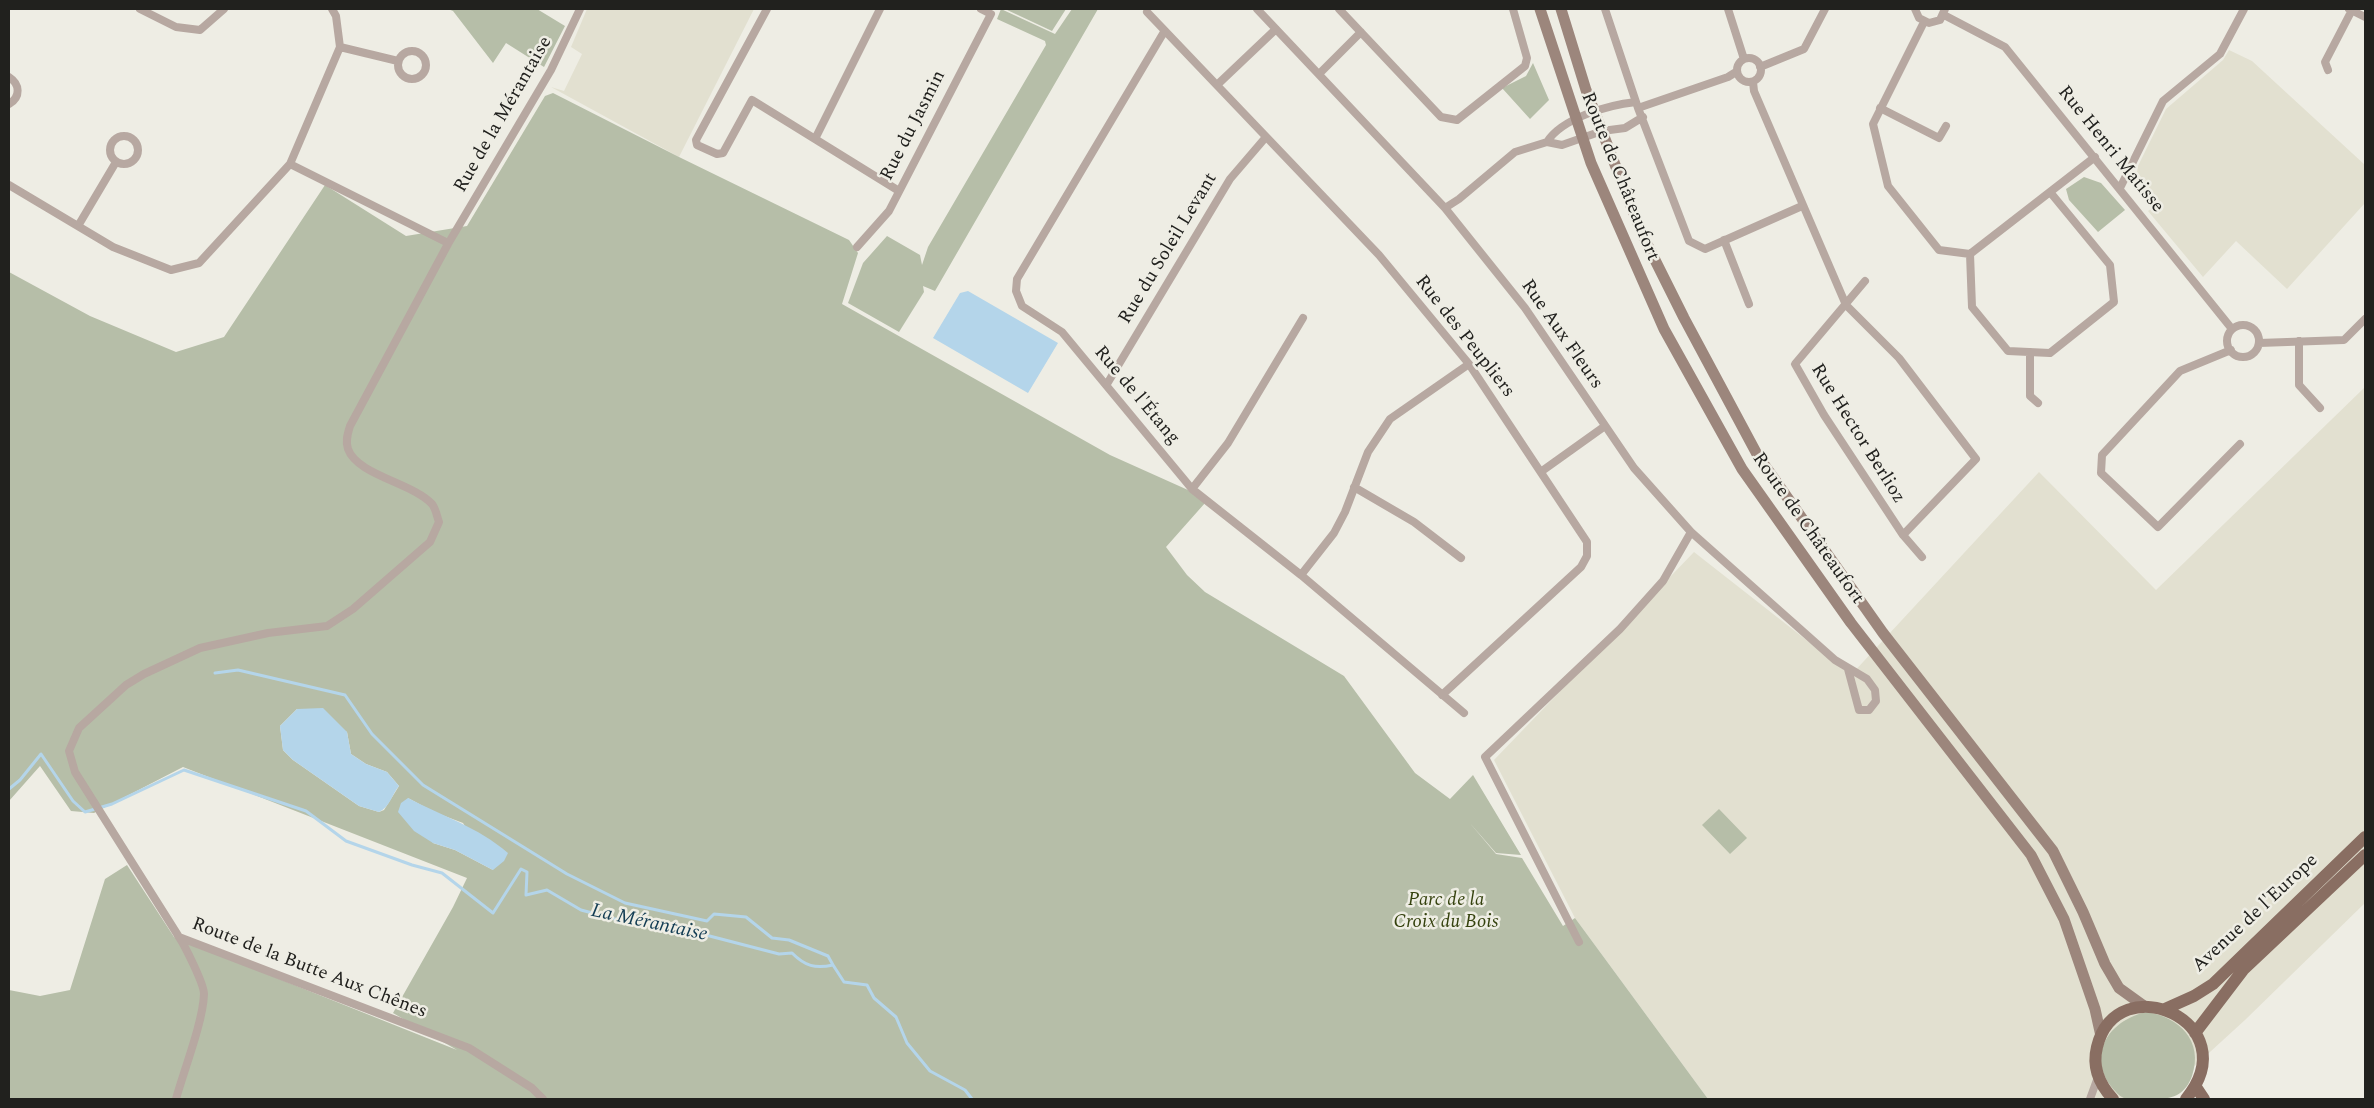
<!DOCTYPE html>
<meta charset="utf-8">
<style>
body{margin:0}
#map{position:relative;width:2374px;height:1108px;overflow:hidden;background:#eeede4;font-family:Spectral,serif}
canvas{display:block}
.frame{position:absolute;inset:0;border:10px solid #21211e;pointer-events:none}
</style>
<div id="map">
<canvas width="2374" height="1108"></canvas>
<div class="frame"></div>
</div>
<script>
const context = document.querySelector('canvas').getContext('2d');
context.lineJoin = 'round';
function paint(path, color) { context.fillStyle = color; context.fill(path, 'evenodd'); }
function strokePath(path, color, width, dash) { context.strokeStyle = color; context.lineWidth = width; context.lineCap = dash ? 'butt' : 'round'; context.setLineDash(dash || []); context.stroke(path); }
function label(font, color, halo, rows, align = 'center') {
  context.font = font + ' Spectral,serif'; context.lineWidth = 5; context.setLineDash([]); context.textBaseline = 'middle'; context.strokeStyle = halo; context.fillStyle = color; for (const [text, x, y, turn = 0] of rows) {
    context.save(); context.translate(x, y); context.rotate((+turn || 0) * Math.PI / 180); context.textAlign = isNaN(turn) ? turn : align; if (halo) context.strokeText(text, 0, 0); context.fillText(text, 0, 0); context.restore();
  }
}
const built = new Path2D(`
 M587 9H754L679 157 551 87 564 91 582 54 571 47Z
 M2229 50 2252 61 2365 165V203L2287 289 2236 241 2203 277 2148 211 2160 202 2137 172 2138 166 2166 109 2223 60Z
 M2365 387V903L2245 1020 2164 1094 2168 1099H1708L1575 918 1494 760 1694 552 1851 675 2039 472 2156 590Z`);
const green = new Path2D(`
 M448 9H537L565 26 544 67 506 43 493 63 453 11Z
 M1001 9 1055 34 1072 9H1098L935 291 923 286 924 292 899 332 848 303 863 263 887 236 920 255 922 265 928 247 1046 45 1045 41 997 19Z
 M1005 9H1066L1052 31Z
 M1533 63 1549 100 1530 119 1502 88 1526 76Z
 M553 93 679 157 849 240 858 253 842 304 1110 455 1188 490 1205 503 1166 547 1187 575 1205 592 1344 676 1415 773 1450 799 1473 775 1521 855 1496 853 1469 822 1496 854 1522 858 1563 926 1575 918 1708 1099H9V990L40 996 70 990 105 879 127 865 174 937 457 1050 393 1013 453 907 467 878 183 767 94 813 71 811 40 766 9 801V272L90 316 176 352 224 337 325 185 406 236 467 226 545 96ZM297 709 347 732 351 754 366 764 387 772 399 786 384 810 379 812 359 806 293 760 283 750 280 726ZM408 798 434 812 463 823 493 870 455 850 433 843Z
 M2084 177 2101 183 2125 210 2098 232 2069 200 2066 189Z
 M1719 809 1747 838 1730 854 1702 825Z
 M2147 1012C2179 1017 2204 1041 2192 1076 2186 1093 2174 1099 2158 1099 2148 1099 2136 1101 2127 1099 2120 1098 2114 1090 2110 1085 2087 1051 2112 1019 2147 1012Z`);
const water = new Path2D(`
 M968 291 1058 343 1028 393 933 338 960 293Z
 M323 708 347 732 351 754 366 764 387 772 399 786C392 794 390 807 379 812L359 806 293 760 283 750 280 726 297 709Z
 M408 798C442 816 478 827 508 853L504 861 493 870 455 850 433 843 414 831 398 812 401 803Z`);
const stream = new Path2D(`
 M215 673 238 670 345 695 372 734 423 785 567 874 625 903 707 921 714 914 746 917 772 938 789 940 828 956 833 965
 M9 789 20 780 41 754 73 801 85 812 112 804 184 770 306 811 346 841 412 865 442 873 493 913 521 869 527 872 526 895 547 890 581 910 630 923 641 922 698 933 779 954 792 953C805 966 815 969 833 965L844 982 867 985 874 998 896 1017 907 1043 930 1071 965 1090 972 1099`);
const street = new Path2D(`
 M140 9 176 27 200 30 224 9
 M767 9 696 140 697 145 717 154 723 153 752 100 899 191
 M1257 9 1445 208 1525 308 1634 468 1691 532 1835 660 1867 679 1875 690 1876 701 1869 710H1859L1848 669
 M1339 9 1441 117 1457 120 1525 66 1527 58 1513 9
 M1605 9 1638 108 1689 241 1705 249 1802 206
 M1728 9 1744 59
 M1915 9 1919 18 1929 23 1940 20 1945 9
 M2349 9 2365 17
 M1147 12 1379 255 1469 364 1587 542V556L1581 567 1442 695
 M1944 15 2005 47 2232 329
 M1924 22 1873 124 1888 186 1939 250 1970 254 2095 157
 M1164 32 1017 279 1016 291 1022 306 1062 332 1192 489 1301 575 1464 713
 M340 47 398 61
 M398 65a14 14 0 1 1 28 0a14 14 0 1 1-28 0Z
 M1737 70a12 12 0 1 1 24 0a12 12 0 1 1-24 0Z
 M1760 67 1804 49 1825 9
 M2328 70 2325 62 2352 10
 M1319 74 1361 32
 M9 77C20 84 21 97 9 104
 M1753 82 1754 91 1846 305 1899 358 1976 459 1903 535 1824 415 1795 364 1865 281
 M1217 85 1276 29
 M1638 108 1728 77 1736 72
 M1880 108 1939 138 1946 126
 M110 150a14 14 0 1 1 28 0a14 14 0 1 1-28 0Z
 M815 139 880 9
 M1547 142C1562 118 1608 105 1636 102
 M290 164 340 47 336 16 332 9
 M9 185 113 247 171 270 199 263 290 164 448 243
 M2120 188 2163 101 2220 54 2244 9
 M1445 208 1459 199 1515 152 1547 142 1562 145 1602 131 1625 128 1643 117
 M78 226 116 162
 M1724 240 1749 304
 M857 247 889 211 991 14 981 9
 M1970 254 1972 307 2008 351 2050 353 2114 302 2110 265 2050 192
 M2227 341a16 16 0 1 1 32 0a16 16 0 1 1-32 0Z
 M2299 341V385L2320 408
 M2259 343 2344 340 2365 319
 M2231 350 2180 371 2102 455 2101 473 2158 527 2240 444
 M2030 352V396L2038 403
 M1107 384 1230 179 1266 137
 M1542 471 1605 426
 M1354 487 1414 522 1461 558
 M1192 489 1228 443 1303 318
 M1903 535 1922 557
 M1301 575 1334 533 1345 512 1368 452 1390 419 1469 364
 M1579 942 1485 757 1620 629 1663 581 1691 532
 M176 1099C184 1070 203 1022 204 994 204 984 185 946 179 937
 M543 1099 532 1088 469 1048 179 937 75 772 69 751 79 728 126 685 144 674 200 648 268 633 327 626 353 609 430 542 439 522C437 517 436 509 432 504 413 483 357 475 348 449 345 441 348 433 350 426L448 244 551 70 580 9
 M2090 1099 2098 1077`);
const secondary = new Path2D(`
 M1540 9 1591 163 1664 329 1742 469 1851 623 2031 855 2064 919 2095 1009 2101 1036
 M1561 9 1586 90 1642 234 1684 318 1758 456 1883 633 2053 851 2083 912 2105 964 2119 988 2144 1006`);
const primary = new Path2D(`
 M2165 1009 2194 996 2213 984 2365 837
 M2195 1033 2243 970 2365 855
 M2196 1087 2204 1099
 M2113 1099C2099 1084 2092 1067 2097 1047 2117 965 2249 1022 2186 1099`);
const streetNames = [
 ["Rue de la Mérantaise",504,115,-60],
 ["Rue du Jasmin",914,126,-63],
 ["Rue Henri Matisse",2110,150,51],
 ["Route de Châteaufort",1619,177,68],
 ["Rue du Soleil Levant",1169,249,-59],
 ["Rue Aux Fleurs",1561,335,55],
 ["Rue des Peupliers",1464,337,52],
 ["Rue de l'Étang",1136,396,50],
 ["Rue Hector Berlioz",1857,434,58],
 ["Route de Châteaufort",1807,529,55],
 ["Avenue de l'Europe",2256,914,-43],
 ["Route de la Butte Aux Chênes",309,969,21]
];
const parkNames = [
 ["Parc de la",1446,901],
 ["Croix du Bois",1446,923]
];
const waterNames = [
 ["La Mérantaise",649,924,12]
];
paint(built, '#e2e0d0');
paint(green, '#b6bea8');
paint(water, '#b4d5ea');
strokePath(stream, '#b4d5ea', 3);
strokePath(street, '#b7a8a1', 8);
strokePath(secondary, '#9c867c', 11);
strokePath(primary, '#896e62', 12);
label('19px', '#21211e', '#eeede4', streetNames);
label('italic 19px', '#35420e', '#eeede4', parkNames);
label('italic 20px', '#123c53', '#eeede4', waterNames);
</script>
